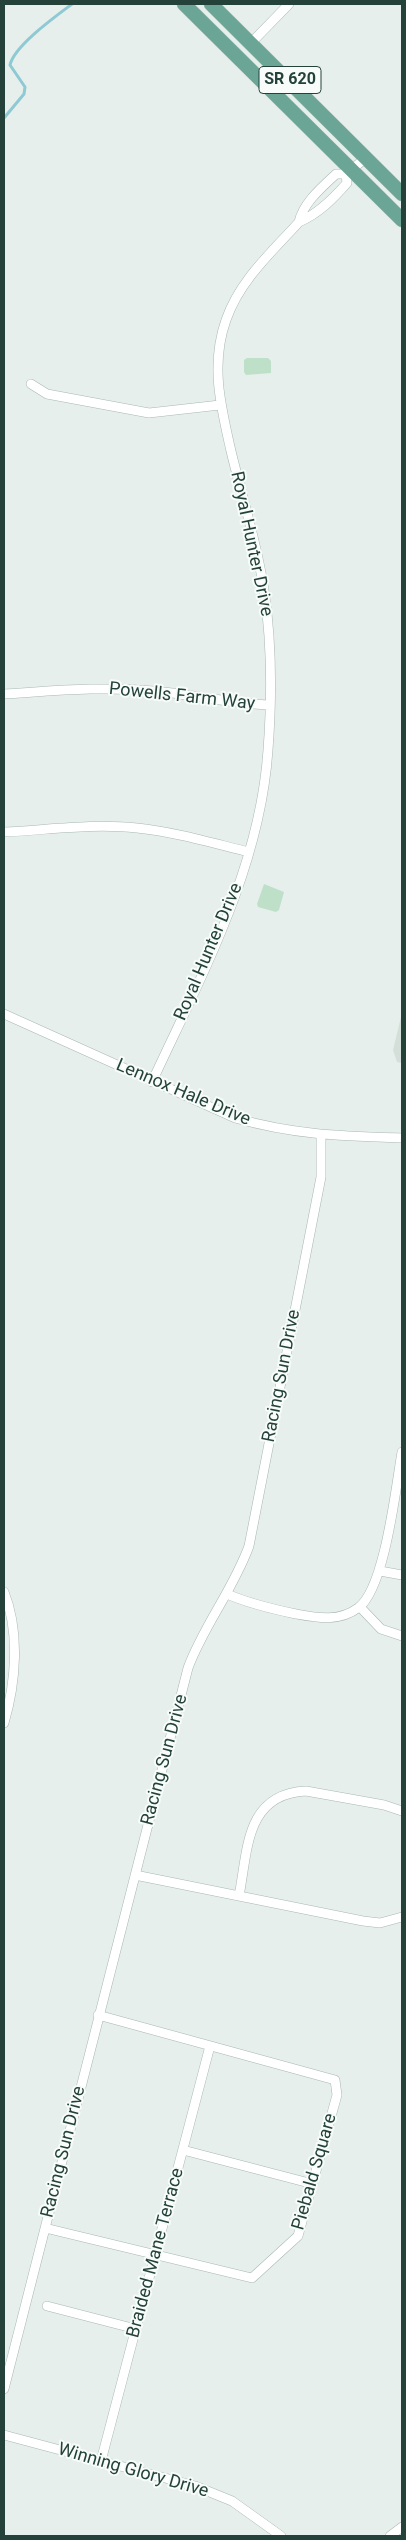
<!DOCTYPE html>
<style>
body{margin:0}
#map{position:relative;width:406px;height:2540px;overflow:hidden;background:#e6efeb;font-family:Roboto,sans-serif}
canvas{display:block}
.frame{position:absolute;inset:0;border:5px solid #24423a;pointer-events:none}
</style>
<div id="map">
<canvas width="406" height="2540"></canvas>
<div class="frame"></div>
</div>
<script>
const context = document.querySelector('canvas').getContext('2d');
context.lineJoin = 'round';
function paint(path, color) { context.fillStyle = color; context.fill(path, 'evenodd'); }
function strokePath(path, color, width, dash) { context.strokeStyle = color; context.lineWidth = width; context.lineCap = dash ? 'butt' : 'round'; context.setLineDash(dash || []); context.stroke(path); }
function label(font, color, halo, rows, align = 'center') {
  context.font = font + ' Roboto,sans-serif'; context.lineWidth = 4; context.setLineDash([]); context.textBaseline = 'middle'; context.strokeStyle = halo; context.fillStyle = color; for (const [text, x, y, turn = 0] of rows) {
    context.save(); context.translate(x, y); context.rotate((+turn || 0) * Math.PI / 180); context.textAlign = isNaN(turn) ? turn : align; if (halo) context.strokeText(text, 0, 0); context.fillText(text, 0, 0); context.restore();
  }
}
const built = new Path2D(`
 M402 1013V1063L397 1062 393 1050Z`);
const green = new Path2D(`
 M247 358H268L271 361V373L246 375 244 372V360Z
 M264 884 284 892 279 910 276 912 258 907 257 904Z`);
const stream = new Path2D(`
 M4 118 24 94 25 87 10 65C14 46 56 16 72 4`);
const street = new Path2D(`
 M252 42 289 4
 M299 222C318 214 333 199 347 183L346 174
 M31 384 47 394 149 413 220 405
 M4 694C53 691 103 686 153 691 192 694 230 704 270 705
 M4 832C48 830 93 823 137 828 175 832 212 843 249 852
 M4 1014 235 1118C295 1135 341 1136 402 1138
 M152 1082C201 976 260 869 268 750 272 697 272 643 264 590 257 543 242 497 231 451 221 407 210 365 226 320 240 280 271 253 299 222 303 203 322 187 336 174H346L367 157
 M380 1571 402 1575
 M4 1592C20 1632 16 1682 4 1723
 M227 1594C250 1604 272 1609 296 1614 318 1618 339 1622 358 1608 385 1589 396 1486 402 1452
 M360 1607 381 1629 402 1636
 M135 1875 363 1921 380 1923 402 1917
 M239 1896C248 1850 245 1794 306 1791L384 1805 402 1811
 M183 2150 313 2184
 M45 2228 252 2278 298 2236 337 2095 335 2080 98 2015
 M47 2306 136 2329
 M4 2389 188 1668C204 1625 233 1590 249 1546L321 1177V1136
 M4 2435 195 2486 232 2501 281 2536
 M101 2461 210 2046
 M390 2536 402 2527`);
const primary = new Path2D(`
 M184 4 402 220
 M211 4 402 194`);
const shields = [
 [290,80,62]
];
const shieldNames = [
 ["SR 620",290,80]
];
const streetNames = [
 ["Royal Hunter Drive",251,544,78],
 ["Powells Farm Way",182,697,6],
 ["Royal Hunter Drive",209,952,-67],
 ["Lennox Hale Drive",183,1093,23],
 ["Racing Sun Drive",282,1376,-79],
 ["Racing Sun Drive",165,1760,-75],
 ["Racing Sun Drive",64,2152,-76],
 ["Piebald Square",315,2172,-74],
 ["Braided Mane Terrace",156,2253,-75],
 ["Winning Glory Drive",133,2471,16]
];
paint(built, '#d4dfda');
paint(green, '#bfe0c8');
strokePath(stream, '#8ec9d4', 3);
strokePath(street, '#a8b8b2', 10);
strokePath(primary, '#c2cac8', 15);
strokePath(street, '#fff', 9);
strokePath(primary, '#6aa596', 14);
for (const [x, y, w] of shields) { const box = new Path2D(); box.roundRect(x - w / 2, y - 13.5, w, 27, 4); context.fillStyle = '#f7fbf9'; context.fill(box); strokePath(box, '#24423a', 1); }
label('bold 16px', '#24423a', null, shieldNames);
label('18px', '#24423a', '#f7fbf9', streetNames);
</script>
